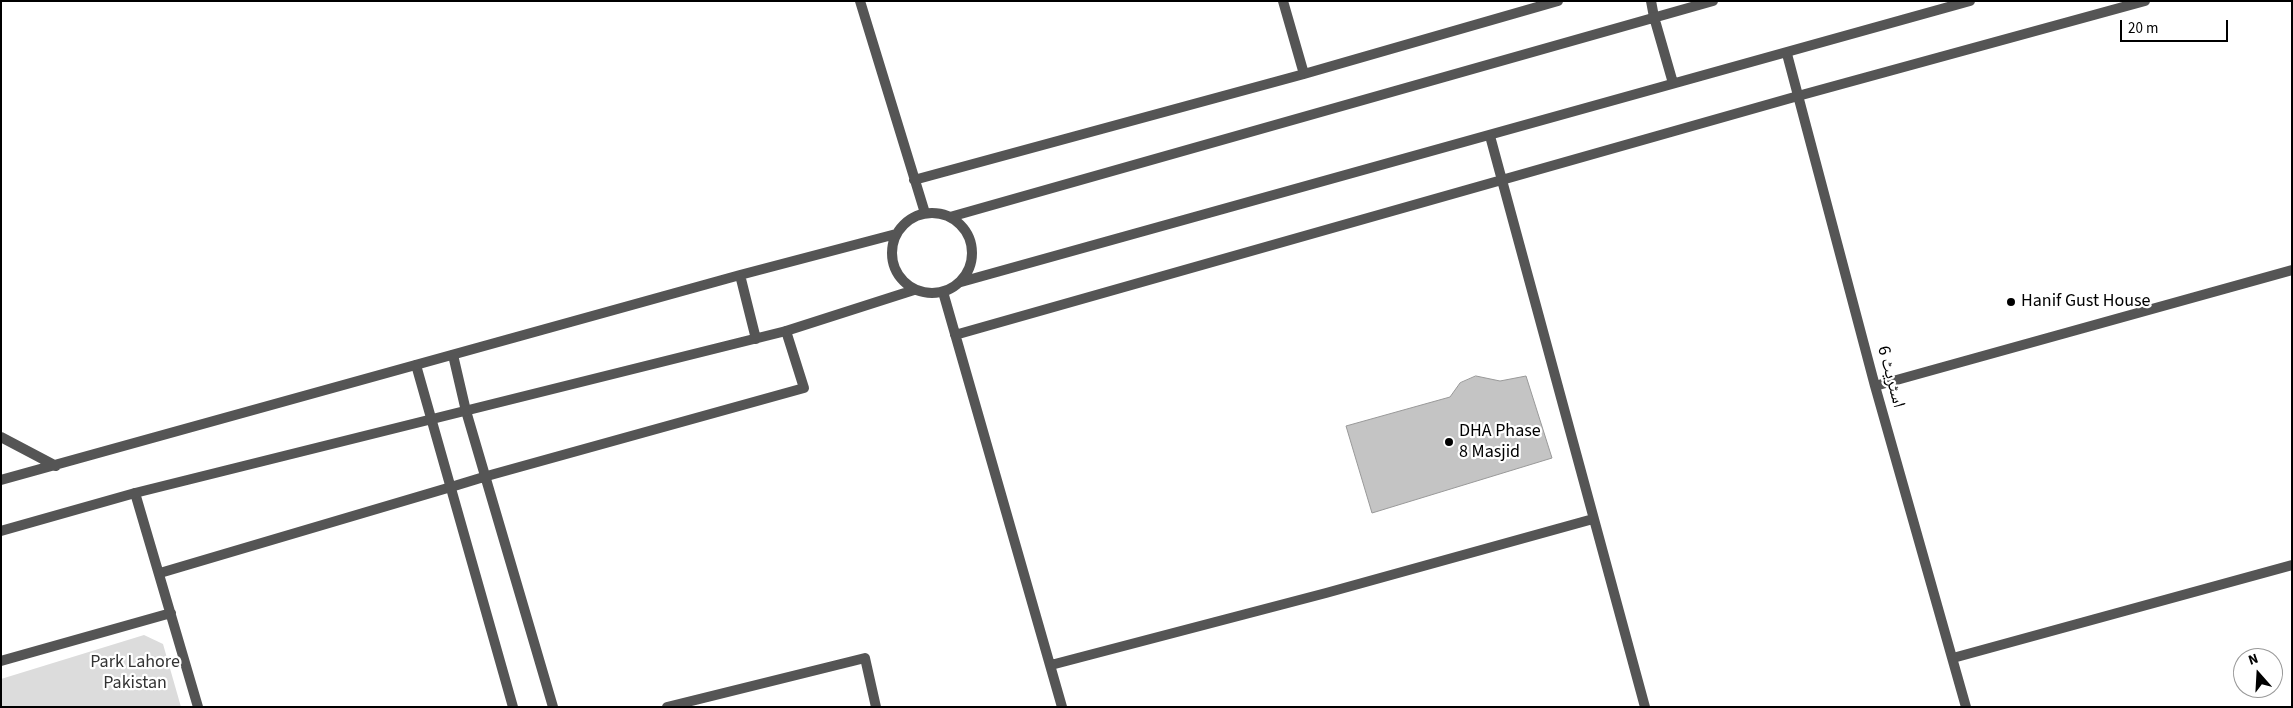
<!DOCTYPE html>
<meta charset="utf-8">
<style>
body{margin:0}
#map{position:relative;width:2293px;height:708px;overflow:hidden;background:#fff;font-family:"Source Sans 3",sans-serif}
canvas{display:block}
.frame{position:absolute;inset:0;border:2px solid #000;pointer-events:none}
.north{position:absolute;left:2233px;top:648px;width:50px;height:50px;box-sizing:border-box;background:#fff;border:1px solid #999;border-radius:50%;rotate:341deg;font-size:14px;font-weight:700;line-height:20px;text-align:center;color:#000}
.north::after{content:'';display:block;margin:auto;width:18px;height:22px;background:#000;clip-path:polygon(50% 0,100% 100%,50% 72%,0 100%)}
.scale{position:absolute;left:2120px;top:20px;width:108px;height:22px;box-sizing:border-box;border:2px solid #000;border-top:0;padding-left:6px;font-size:15px;line-height:18px;white-space:nowrap;color:#000;-webkit-text-stroke:4px #fff;paint-order:stroke}
</style>
<div id="map">
<canvas width="2293" height="708"></canvas>
<div class="frame"></div>
<div class="north">N</div>
<div class="scale">20 m</div>
</div>
<script>
const context = document.querySelector('canvas').getContext('2d');
context.lineJoin = 'round';
function paint(path, color) { context.fillStyle = color; context.fill(path, 'evenodd'); }
function strokePath(path, color, width, dash) { context.strokeStyle = color; context.lineWidth = width; context.lineCap = dash ? 'butt' : 'round'; context.setLineDash(dash || []); context.stroke(path); }
function label(font, color, halo, rows, align = 'center') {
  context.font = font + ' "Source Sans 3","Noto Naskh Arabic",sans-serif'; context.lineWidth = 4.5; context.setLineDash([]); context.textBaseline = 'middle'; context.strokeStyle = halo; context.fillStyle = color; for (const [text, x, y, turn = 0] of rows) {
    context.save(); context.translate(x, y); context.rotate((+turn || 0) * Math.PI / 180); context.textAlign = isNaN(turn) ? turn : align; if (halo) context.strokeText(text, 0, 0); context.fillText(text, 0, 0); context.restore();
  }
}
const green = new Path2D(`
 M144 635 163 644 181 707H1V679Z`);
const building = new Path2D(`
 M1476 376 1500 381 1526 376 1552 458 1372 513 1346 426 1450 397 1460 383Z`);
const service = new Path2D(`
 M487 476 804 388 786 331
 M160 573 451 487`);
const minor = new Path2D(`
 M860 1 925 213
 M1283 1 1304 74
 M1651 1 1654 17
 M1787 54 1875 386 1966 707
 M1490 136 1645 707
 M914 180 1304 74 1558 1
 M943 292 1062 707
 M955 335 1798 96 2145 1
 M453 355 466 411 553 707
 M416 365 513 707
 M1875 386 2292 270
 M451 487 487 476
 M135 493 198 707
 M1953 658 2292 565
 M1 661 171 613
 M1051 665 1326 593 1593 519
 M667 707 865 658 876 707`);
const tertiary = new Path2D(`
 M1654 17 1673 83
 M892 253a40 40 0 1 1 80 0a40 40 0 1 1-80 0Z
 M950 217 1713 1
 M740 275 756 339
 M961 282 1970 1
 M1 437 56 466
 M1 480 740 275 896 234
 M1 531 135 493 786 331 914 290`);
const markers = [
 [2011,302,5,"#000"],
 [1449,442,5,"#000"]
];
const poiNames = [
 ["Hanif Gust House",2021,302],
 ["DHA Phase",1459,432],
 ["8 Masjid",1459,453]
];
const streetNames = [
 ["اسٹریٹ 6",1890,377,75]
];
const parkNames = [
 ["Park Lahore",135,663],
 ["Pakistan",135,684]
];
paint(green, '#dcdcdc');
paint(building, '#c4c4c4');
strokePath(building, '#999', 1);
strokePath(service, '#555', 10);
strokePath(minor, '#555', 10);
strokePath(tertiary, '#555', 10);
for (const [x, y, r, color] of markers) { const dot = new Path2D(); dot.arc(x, y, r, 0, 2 * Math.PI); context.fillStyle = color; context.fill(dot); strokePath(dot, '#fff', 2); }
label('18px', '#000', '#fff', poiNames, 'left');
label('18px', '#000', '#fff', streetNames);
label('18px', '#333', '#fff', parkNames);
</script>
